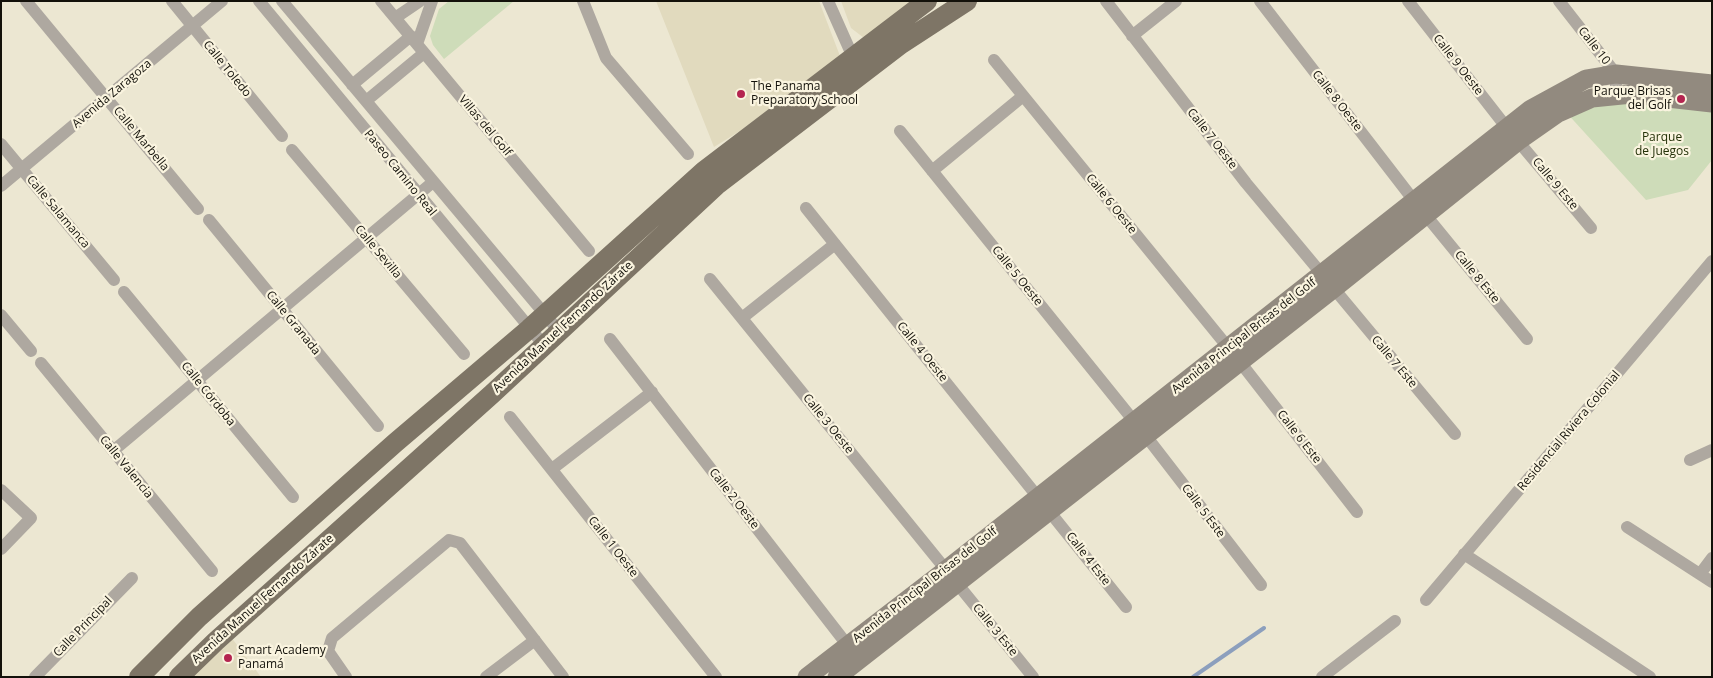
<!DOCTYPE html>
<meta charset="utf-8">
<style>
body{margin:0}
#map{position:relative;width:1713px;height:678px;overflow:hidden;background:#ece7d2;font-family:"Open Sans",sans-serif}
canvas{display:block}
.frame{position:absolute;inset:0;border:2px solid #13110a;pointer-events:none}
</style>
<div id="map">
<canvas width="1713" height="678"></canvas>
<div class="frame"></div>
</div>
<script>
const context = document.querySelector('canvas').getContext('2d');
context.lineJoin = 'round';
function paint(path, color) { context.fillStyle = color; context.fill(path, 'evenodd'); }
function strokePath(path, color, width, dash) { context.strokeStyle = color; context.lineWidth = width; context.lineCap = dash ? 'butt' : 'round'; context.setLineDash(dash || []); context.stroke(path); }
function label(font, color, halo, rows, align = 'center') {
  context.font = font + ' "Open Sans",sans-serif'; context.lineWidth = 4.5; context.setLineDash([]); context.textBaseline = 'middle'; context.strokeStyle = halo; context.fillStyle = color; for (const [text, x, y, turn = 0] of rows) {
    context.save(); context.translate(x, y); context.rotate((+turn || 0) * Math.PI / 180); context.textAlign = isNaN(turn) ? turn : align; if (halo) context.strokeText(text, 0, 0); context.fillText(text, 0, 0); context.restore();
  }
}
const built = new Path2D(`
 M656 1H819L840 56 740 131 714 147Z
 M841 1H915L864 38 851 28Z
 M231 637 261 677H191Z`);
const green = new Path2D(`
 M449 1H514L444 59 433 45 430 36 439 9Z
 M1592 98 1712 104V160L1688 190 1646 200 1564 110Z`);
const stream = new Path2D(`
 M1193 677 1264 628`);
const street = new Path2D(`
 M26 1 198 209
 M172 1 282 136
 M259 1 543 344
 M282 1 558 330
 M381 1 589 251
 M583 1 606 58 688 154
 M828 1 856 64
 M1106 1 1246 183 1455 434
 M1260 1 1415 202 1527 339
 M1408 1 1507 128 1591 228
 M1559 1 1616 74V95
 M395 18 420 1
 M1132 36 1176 1
 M417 44 432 1
 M994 60 1240 362 1357 512
 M352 85 411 36
 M366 101 424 53
 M900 131 1146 436 1261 585
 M1 144 114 280
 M292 150 464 354
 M932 171 1023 96
 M1 186 222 1
 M806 208 1126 607
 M209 220 378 426
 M710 279 1033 677
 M124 292 293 497
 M1 315 31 351
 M742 318 835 244
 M610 339 852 651
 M41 363 212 571
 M510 417 716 677
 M113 451 433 182
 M1690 460 1712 450
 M552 469 652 392
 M1 490 31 518 1 549
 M1627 527 1712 582
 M1464 554 1650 677
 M1700 574 1712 558
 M1426 600 1712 261
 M35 677 132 578
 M346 677 328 651 332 638 449 540 460 543 563 677
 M486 677 535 640
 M1322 677 1395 621`);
const secondary = new Path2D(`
 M807 677 946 570 1531 109 1586 79 1616 74 1712 84
 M837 677 1333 289 1518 141 1558 113 1592 98 1632 94 1712 103`);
const primary = new Path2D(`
 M139 677 199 617 395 443 529 329 704 171 927 1
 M179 677 216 641 492 394 718 184 901 44 967 1`);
const markers = [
 [741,94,5,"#b42450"],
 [1681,99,5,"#b42450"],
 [228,658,5,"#b42450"]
];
const streetNames = [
 ["Calle 10",1594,46,52],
 ["Calle 9 Oeste",1458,65,52],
 ["Calle Toledo",227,69,51],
 ["Avenida Zaragoza",112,94,-40],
 ["Calle 8 Oeste",1337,101,52],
 ["Villas del Golf",485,126,50],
 ["Calle Marbella",141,139,50],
 ["Calle 7 Oeste",1212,139,52],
 ["Paseo Camino Real",400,173,51],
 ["Calle 9 Este",1555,184,50],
 ["Calle 6 Oeste",1111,204,51],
 ["Calle Salamanca",58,212,50],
 ["Calle Sevilla",378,252,50],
 ["Calle 5 Oeste",1017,276,51],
 ["Calle 8 Este",1477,277,51],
 ["Calle Granada",293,323,51],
 ["Avenida Manuel Fernando Zárate",563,327,-43],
 ["Avenida Principal Brisas del Golf",1244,336,-38],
 ["Calle 4 Oeste",922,352,51],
 ["Calle 7 Este",1394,362,50],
 ["Calle Córdoba",208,394,51],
 ["Calle 3 Oeste",828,424,51],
 ["Residencial Riviera Colonial",1569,431,-50],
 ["Calle 6 Este",1299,437,52],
 ["Calle Valencia",126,467,51],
 ["Calle 2 Oeste",734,499,52],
 ["Calle 5 Este",1203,511,53],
 ["Calle 1 Oeste",613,547,52],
 ["Calle 4 Este",1088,559,52],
 ["Avenida Principal Brisas del Golf",925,585,-38],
 ["Avenida Manuel Fernando Zárate",263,599,-42],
 ["Calle Principal",83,627,-46],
 ["Calle 3 Este",995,630,51]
];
const poiNames = [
 ["The Panama",751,87],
 ["Preparatory School",751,101],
 ["Parque Brisas",1671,92,"right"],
 ["del Golf",1671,106,"right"],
 ["Smart Academy",238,651],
 ["Panamá",238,665]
];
const parkNames = [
 ["Parque",1662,138],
 ["de Juegos",1662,152]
];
paint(built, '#e1dabe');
paint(green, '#cedcb9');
strokePath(stream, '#8c9fbd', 4);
strokePath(street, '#aea8a0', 12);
strokePath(secondary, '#928a7f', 19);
strokePath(primary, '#7e7566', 20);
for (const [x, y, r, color] of markers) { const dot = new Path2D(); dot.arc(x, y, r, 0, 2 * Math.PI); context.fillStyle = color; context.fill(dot); strokePath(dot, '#faf4df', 2); }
label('12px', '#13110a', '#faf4df', streetNames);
label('12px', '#13110a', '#faf4df', poiNames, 'left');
label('12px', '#243108', '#faf4df', parkNames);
</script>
